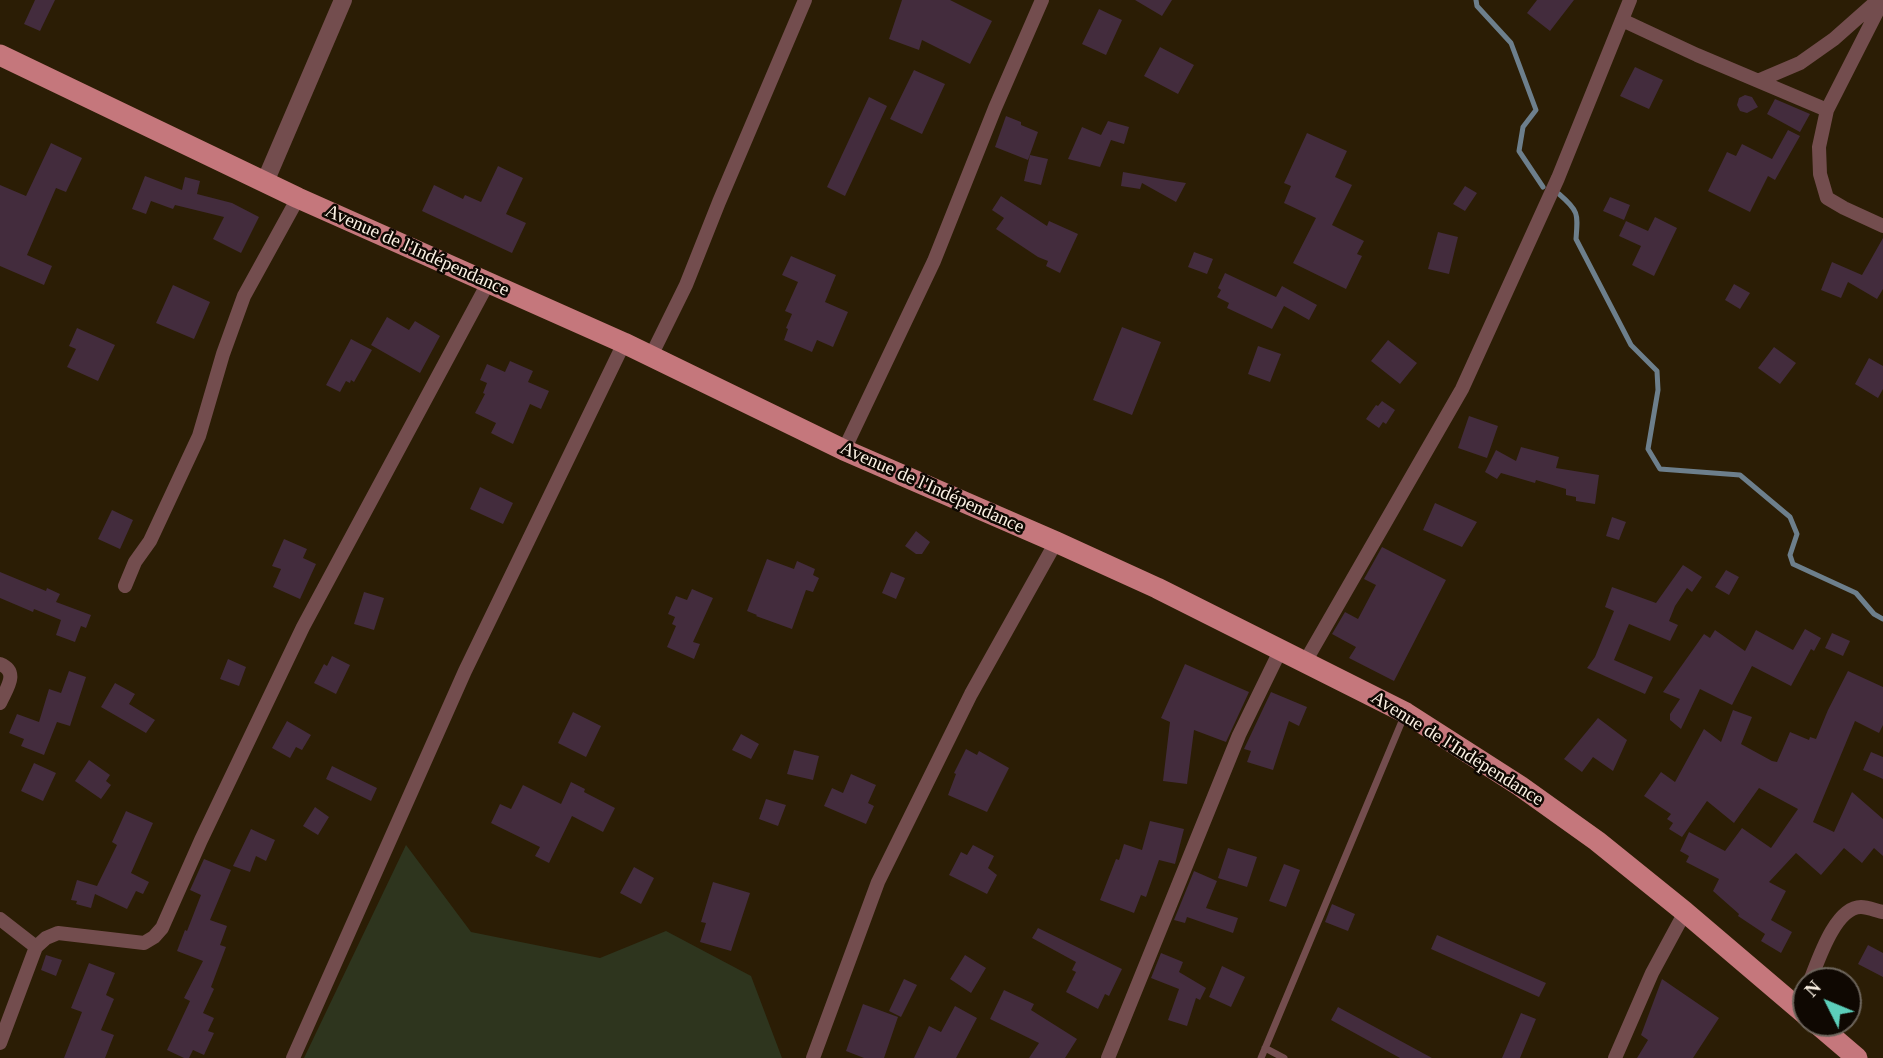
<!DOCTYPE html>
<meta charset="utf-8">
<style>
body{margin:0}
#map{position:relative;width:1883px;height:1058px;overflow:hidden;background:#2b1d05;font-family:Georgia,serif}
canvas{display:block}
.north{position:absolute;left:1792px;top:967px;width:70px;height:70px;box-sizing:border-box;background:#0f0802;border:2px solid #6d655c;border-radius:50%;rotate:313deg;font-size:19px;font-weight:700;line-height:28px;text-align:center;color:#faf0e2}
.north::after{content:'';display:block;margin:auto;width:24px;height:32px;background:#5cceba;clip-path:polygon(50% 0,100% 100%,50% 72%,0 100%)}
</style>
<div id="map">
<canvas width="1883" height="1058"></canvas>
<div class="north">N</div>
</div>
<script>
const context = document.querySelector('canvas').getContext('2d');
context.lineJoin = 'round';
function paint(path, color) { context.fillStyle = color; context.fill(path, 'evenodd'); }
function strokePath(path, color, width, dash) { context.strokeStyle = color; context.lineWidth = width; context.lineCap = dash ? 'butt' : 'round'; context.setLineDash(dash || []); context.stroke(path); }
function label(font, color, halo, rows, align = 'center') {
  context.font = font + ' Georgia,serif'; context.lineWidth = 5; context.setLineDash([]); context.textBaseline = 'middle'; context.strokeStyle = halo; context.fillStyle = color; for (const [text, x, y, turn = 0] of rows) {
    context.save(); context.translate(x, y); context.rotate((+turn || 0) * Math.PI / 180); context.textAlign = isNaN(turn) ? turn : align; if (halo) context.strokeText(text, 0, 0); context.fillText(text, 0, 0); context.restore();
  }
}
const green = new Path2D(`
 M406 845 471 932 600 958 666 931 751 976 782 1058H304Z`);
const stream = new Path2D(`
 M1476 0 1477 6 1511 43 1536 110 1523 127 1519 151 1543 187
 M1559 194C1579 211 1578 214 1576 239L1631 345 1657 371 1658 390 1648 449 1660 469 1740 475 1790 517 1797 534 1790 555 1793 564 1856 593 1874 614 1883 619`);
const building = new Path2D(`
 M35 0H55L40 31 24 24Z
 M902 0H950L992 21 970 64 922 40 919 50 889 39Z
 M1135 0H1172L1162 16Z
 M1537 0H1574L1550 31 1527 13Z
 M1099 9 1122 20 1106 55 1082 44Z
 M1160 47 1194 65 1178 94 1144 76Z
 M1635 67 1663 80 1649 109 1620 96Z
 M914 70 945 84 922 134 890 119Z
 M1745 95 1752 97 1758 107 1747 113 1740 111 1737 105 1739 98Z
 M869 97 887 106 845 196 827 187Z
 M1775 99 1810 114 1800 132 1767 114Z
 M1006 116 1021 122V125L1038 132 1028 160 995 147Z
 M1108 121 1129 127 1124 144 1111 140 1100 167 1068 159 1082 127 1101 135Z
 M1788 130 1800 136 1775 180 1768 176 1750 212 1708 191 1727 152 1736 156 1742 144 1772 159Z
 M1307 133 1347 151 1335 177 1352 185 1332 225 1364 241 1357 254 1362 256 1346 289 1293 263 1316 218 1284 203 1291 186 1284 183Z
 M51 143 82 158 66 192 56 188 27 255 52 266 44 285 0 266V185L26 196Z
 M1030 155 1048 159 1041 185 1024 181Z
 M498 166 523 178 506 214 526 223 512 253 422 211 434 185 463 199 465 195 481 202Z
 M1123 172 1167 180 1186 183 1176 202 1142 183 1140 189 1121 186Z
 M145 176 182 190 185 177 200 181 197 194 232 203 259 217 241 253 213 239 224 217 175 205 173 209 151 201 146 214 132 209Z
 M1465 186 1477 193 1465 211 1453 204Z
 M1001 196 1047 226 1049 221 1078 234 1060 273 1046 266 1048 261 1038 257 996 229 1004 218 992 210Z
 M1610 197 1630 205 1624 220 1603 211Z
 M1655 217 1677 228 1654 276 1632 265 1641 246 1619 236 1626 221 1648 231Z
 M1438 232 1458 237 1449 274 1428 269Z
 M1883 238V289L1877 299 1848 282 1841 298 1821 290 1832 262 1862 275Z
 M1194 252 1213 259 1207 274 1188 267Z
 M791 256 836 275 825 302 848 312 833 347 817 340 812 352 784 340 788 329 786 328 792 314 785 311 798 282 782 275Z
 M1225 273 1276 297 1282 286 1317 305 1309 320 1284 306 1272 329 1227 308 1229 303 1217 297 1221 290 1218 288Z
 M1734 284 1750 293 1740 309 1725 300Z
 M173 285 210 302 194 339 156 323Z
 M387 317 409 330 415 321 440 336 420 373 371 345Z
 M1122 327 1161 342 1132 415 1093 400Z
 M77 328 115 345 98 381 67 367 76 349 69 346Z
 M351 339 372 350 354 382 351 380 350 383 346 381 340 392 326 385Z
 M1388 340 1417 363 1400 384 1371 361Z
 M1258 346 1281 354 1270 382 1248 374Z
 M1774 347 1796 363 1780 384 1758 368Z
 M1869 358 1883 366V389L1878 398 1855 384Z
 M510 361 533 371 528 382 549 391 541 409 530 404 513 444 491 433 496 423 475 413 485 394 483 393 487 383 480 380 487 364 505 372Z
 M1382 401 1395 410 1386 424 1383 422 1379 428 1366 419 1376 405 1378 406Z
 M1469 416 1498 426 1487 458 1458 448Z
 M1521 447 1559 457 1556 468 1599 475 1595 504 1576 501V497L1566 495V489L1536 480 1535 483 1501 473 1497 479 1485 472 1496 450 1516 461Z
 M480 487 513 503 503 524 470 509Z
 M1435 503 1477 522 1462 547 1423 530Z
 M112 510 133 520 120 549 98 539Z
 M1612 517 1626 522 1619 540 1606 536Z
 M916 531 930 542 922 554H916L905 546Z
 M284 539 307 549 303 558 316 564 300 599 273 587 281 569 272 566Z
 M1382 547 1446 580 1394 681 1349 658 1356 647 1332 634 1345 612 1358 619 1376 585 1364 579Z
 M767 559 794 569 797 561 815 569 813 575 819 578 813 592 806 590 792 629 756 616 757 615 747 611Z
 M1683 565 1702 577 1692 592 1687 588 1675 606 1669 621 1678 625 1670 641 1629 624 1614 660 1653 677 1645 694 1587 668 1595 657 1614 611 1605 607 1612 587 1656 603Z
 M1726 570 1739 577 1729 595 1715 587Z
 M0 572 46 591 47 588 60 594 56 602 91 615 86 628 81 626 75 642 56 635 61 620 34 609 33 612 0 598Z
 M891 572 905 578 896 599 882 593Z
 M692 589 713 598 693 642 700 644 694 659 667 647 676 626 672 624 675 617 668 614 676 596 687 600Z
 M364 592 384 598 374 630 354 624Z
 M1805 629 1821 638 1814 651 1811 649 1791 686 1752 666 1732 705 1700 689 1681 729 1670 720V714L1680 699 1663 692 1704 634 1710 638 1715 630 1745 651 1756 630 1793 650Z
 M1832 633 1850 641 1843 656 1825 648Z
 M332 656 350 665 336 694 314 683 324 664 327 666Z
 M228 659 246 667 239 686 220 679Z
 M1185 664 1249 692 1226 742 1194 730 1187 784 1163 781 1170 722 1161 718Z
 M69 671 86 677 70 726 57 722 44 755 21 746 24 739 9 733 17 714 39 722 49 689 61 693Z
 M1848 671 1883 687V725L1879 733 1855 721 1813 822 1834 832 1852 792 1883 819V856L1874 848 1862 863 1844 848 1821 875 1796 853 1769 882 1786 891 1771 920 1792 932 1781 953 1761 941 1765 934 1738 916 1739 914 1713 891 1719 879 1686 862 1689 856 1680 851 1689 832 1725 851 1742 828 1771 848 1798 809 1759 788 1734 823 1707 801 1682 837 1669 829 1673 823 1667 819 1671 814 1644 796 1661 772 1675 782 1704 729 1721 742 1733 710 1752 717 1741 744 1772 761 1777 762 1790 732 1809 740 1810 737 1816 739 1828 710Z
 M115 683 135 694 129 704 155 720 146 733 101 707Z
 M1271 692 1307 707 1299 726 1289 721 1273 770 1247 762 1251 751 1244 749Z
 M573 712 601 726 586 757 558 743Z
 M1598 718 1627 740 1613 771 1593 757 1582 772 1564 759Z
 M287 721 311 735 302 750 296 747 290 758 272 748Z
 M741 734 759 744 751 759 732 750Z
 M966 749 977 755 979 751 1009 768 987 812 948 795 956 774 954 773Z
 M794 750 819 756 813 780 787 774Z
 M1871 752 1883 757V779L1863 770Z
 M89 760 110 775 106 781 111 785 101 799 75 781Z
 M34 763 56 773 43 801 21 791Z
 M332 766 377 788 371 801 326 779Z
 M851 774 876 785 868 803 874 806 866 824 824 806 832 788 843 793Z
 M571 782 585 789 584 792 615 808 603 832 572 816 549 863 535 856 540 847 491 823 500 804 511 809 523 785 561 804Z
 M766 799 786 805 778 826 759 819Z
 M315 807 329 817 318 835 303 826Z
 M126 811 153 823 131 873 149 882 143 894 136 891 127 909 95 894 91 908 76 904 77 901 71 900 77 880 97 886 117 845 112 842Z
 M1150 821 1184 829 1175 864 1159 860 1146 897 1141 895 1134 913 1100 900 1116 859 1119 860 1124 844 1142 850Z
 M251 829 275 840 266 861 256 856 250 872 233 866Z
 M973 845 994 856 988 868 997 875 987 894 949 875 961 852 967 855Z
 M1228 848 1257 857 1247 887 1218 878Z
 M204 859 231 870 210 920 227 926 220 945 226 947 211 987 214 989 203 1013 214 1018 208 1031 214 1033 204 1055 193 1050 189 1058H184L167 1050 190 1001 184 998 203 961 177 951 185 930 187 931 201 895 190 890Z
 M1284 864 1300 870 1286 907 1269 901Z
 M634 867 654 878 641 904 620 893Z
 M1194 871 1217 881 1206 908 1238 918 1233 933 1187 917 1185 923 1174 920Z
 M713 882 750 893 731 951 700 942 706 923 701 922Z
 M1332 904 1355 914 1348 931 1325 922Z
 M1038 928 1122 969 1109 996 1105 994 1098 1009 1066 992 1076 972 1072 970 1076 962 1032 938Z
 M1437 935 1546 983 1539 997 1431 949Z
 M1868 945 1883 953V977L1858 964Z
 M1161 953 1183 962 1179 972 1206 988 1200 1000 1196 998 1187 1026 1168 1020 1179 989 1151 978Z
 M46 955 62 960 56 976 41 970Z
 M965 955 986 968 971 993 950 979Z
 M89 963 115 973 106 995 114 999 101 1030 114 1035 105 1058H64L82 1012 71 1008Z
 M1222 966 1245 977 1231 1007 1209 997Z
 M904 979 917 985 901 1017 889 1011Z
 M1662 979 1719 1018 1693 1058H1637L1648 1040 1641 1035Z
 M1004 990 1034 1004 1031 1010 1077 1039 1065 1058H1029L1039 1043 990 1019Z
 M863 1004 898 1017 884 1058H864L846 1051Z
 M955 1006 977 1018 956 1058H914L929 1026 941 1032Z
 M1338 1007 1432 1058H1400L1331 1020Z
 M1521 1013 1536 1019 1520 1058H1502Z`);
const service = new Path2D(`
 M1265 1048 1284 1058
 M1261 1058 1405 714`);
const minor = new Path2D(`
 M1622 20 1697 55 1827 110 1819 147 1820 174 1827 198 1844 208 1883 226
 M1760 80 1800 63 1834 39 1878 0
 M1827 110 1883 0
 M651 356 686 285 719 202 805 0
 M844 450 934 261 995 108 1042 0
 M125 586 135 562 150 541 199 436 223 354 244 296 298 198
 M1305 662 1462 389 1558 178 1630 0
 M0 664C20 672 6 689 0 703
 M0 919 36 947
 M1810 981C1818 961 1835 907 1861 907 1868 907 1877 911 1883 912
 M0 1043 36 947 46 938 58 933 144 943 154 937 162 928 201 840 303 627 488 283
 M293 1058 465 671 624 343
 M813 1058 878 882 971 694 1056 542
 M1108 1058 1239 735 1280 651
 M1615 1058 1652 973 1685 912`);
const tertiary = new Path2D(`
 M265 182 343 0`);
const primary = new Path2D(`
 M0 55 298 198 624 343 844 450 1056 542 1157 588 1406 713 1520 786 1597 841 1685 912 1806 1015
 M1816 1023 1857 1058`);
const streetNames = [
 ["Avenue de l'Indépendance",417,251,24],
 ["Avenue de l'Indépendance",932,488,24],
 ["Avenue de l'Indépendance",1457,749,32]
];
paint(green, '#2e351e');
strokePath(stream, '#6d7f8c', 5);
paint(building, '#432c3d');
strokePath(service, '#734d4e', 7);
strokePath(minor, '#734d4e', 14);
strokePath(tertiary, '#734d4e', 18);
strokePath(primary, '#c5777c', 21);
label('19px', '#faf0e2', '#0f0802', streetNames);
</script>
